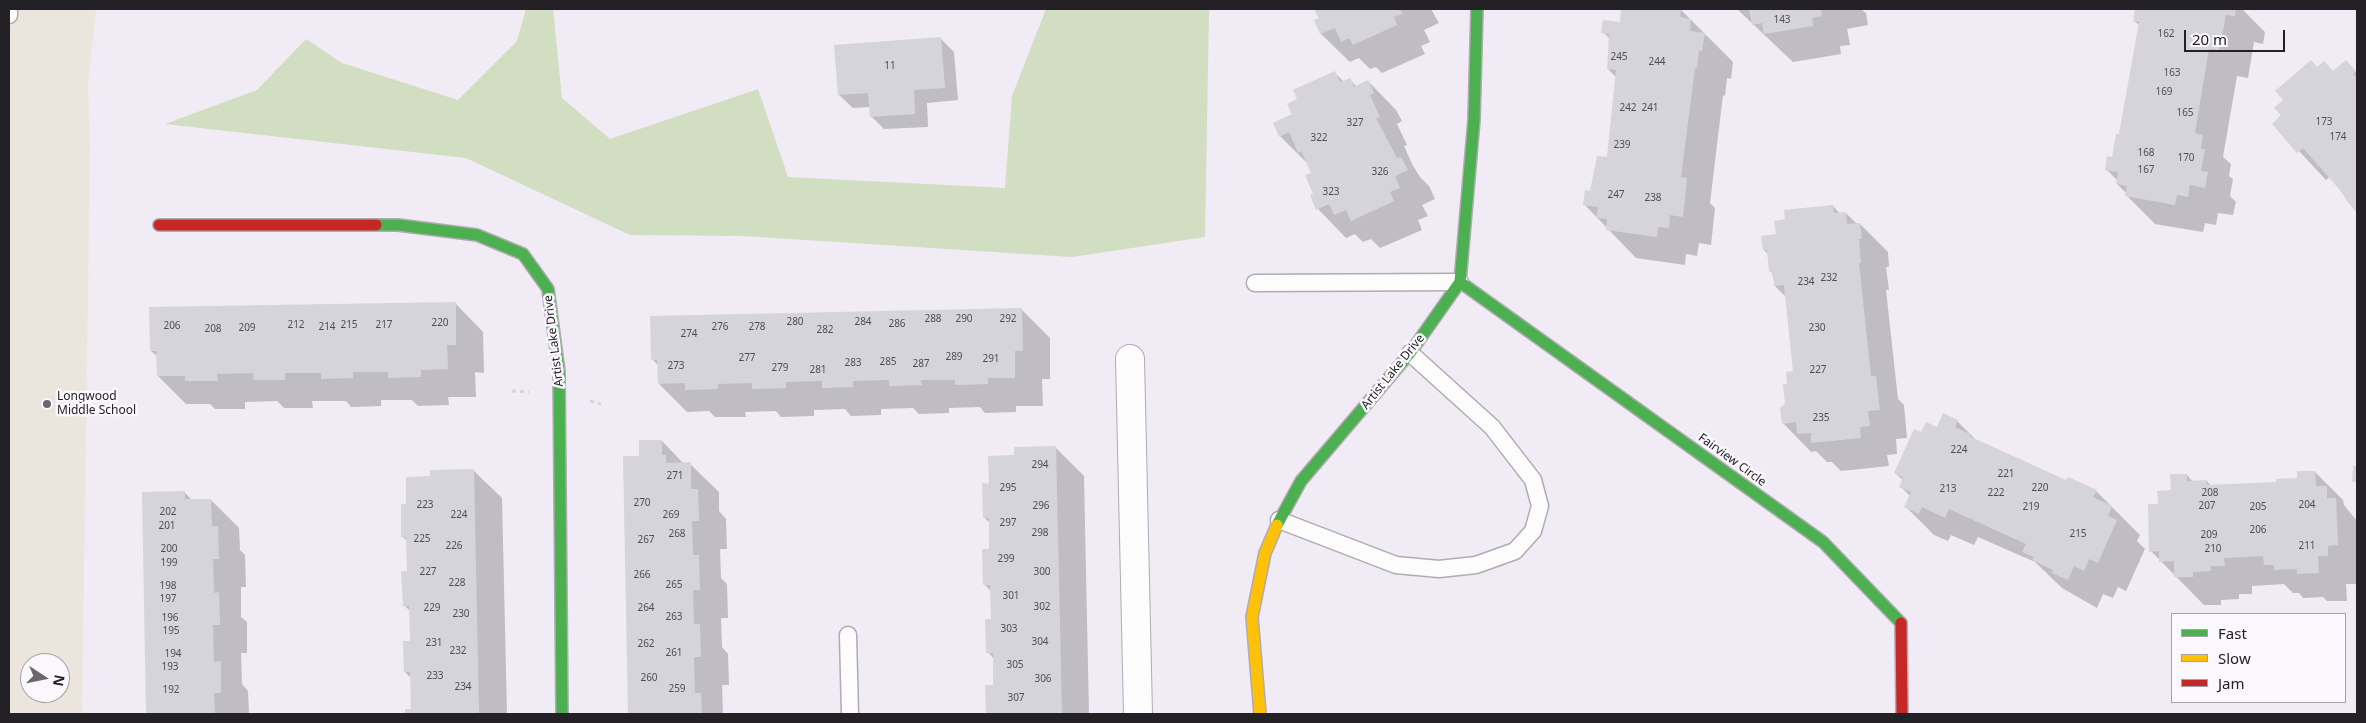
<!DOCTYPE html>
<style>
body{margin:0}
#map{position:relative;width:2366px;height:723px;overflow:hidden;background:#f0ebf4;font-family:"Noto Sans",sans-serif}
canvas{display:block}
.frame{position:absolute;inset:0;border:10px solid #232026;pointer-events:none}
.legend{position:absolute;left:2171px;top:613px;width:175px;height:90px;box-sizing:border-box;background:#faf7fd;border:1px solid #a4a1a7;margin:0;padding:6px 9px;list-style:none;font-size:15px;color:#232026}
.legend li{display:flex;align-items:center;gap:10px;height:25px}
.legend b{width:25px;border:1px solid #a4a1a7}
.north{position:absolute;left:20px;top:653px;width:50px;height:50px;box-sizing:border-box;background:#faf7fd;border:1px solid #a4a1a7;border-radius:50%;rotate:101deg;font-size:14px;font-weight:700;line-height:20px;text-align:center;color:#232026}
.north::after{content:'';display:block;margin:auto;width:18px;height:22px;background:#6b676e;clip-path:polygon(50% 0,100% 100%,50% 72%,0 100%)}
.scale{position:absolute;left:2184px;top:30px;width:101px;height:22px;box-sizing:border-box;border:2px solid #232026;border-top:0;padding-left:6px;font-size:15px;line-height:18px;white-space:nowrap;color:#232026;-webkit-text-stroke:4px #faf7fd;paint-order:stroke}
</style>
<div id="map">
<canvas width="2366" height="723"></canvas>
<div class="frame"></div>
<ul class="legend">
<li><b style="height:6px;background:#4caf50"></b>Fast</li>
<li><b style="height:6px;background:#ffc107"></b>Slow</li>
<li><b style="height:6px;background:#c62828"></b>Jam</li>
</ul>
<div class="north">N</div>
<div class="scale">20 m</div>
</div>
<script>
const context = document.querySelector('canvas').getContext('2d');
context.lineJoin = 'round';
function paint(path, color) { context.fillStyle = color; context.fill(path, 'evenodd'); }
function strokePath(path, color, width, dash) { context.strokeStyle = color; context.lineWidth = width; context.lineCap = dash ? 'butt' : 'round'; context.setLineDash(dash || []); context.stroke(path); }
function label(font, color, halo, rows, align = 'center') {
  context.font = font + ' "Noto Sans",sans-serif'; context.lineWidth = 5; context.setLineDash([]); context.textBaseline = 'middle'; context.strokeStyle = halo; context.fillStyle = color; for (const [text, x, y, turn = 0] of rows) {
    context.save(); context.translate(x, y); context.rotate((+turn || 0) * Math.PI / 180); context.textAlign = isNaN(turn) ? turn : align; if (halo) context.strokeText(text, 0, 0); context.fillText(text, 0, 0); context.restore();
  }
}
const education = new Path2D(`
 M9 9H96L88 86 90 144 82 714H9ZM30 663H60V693H30Z`);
const green = new Path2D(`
 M526 9H553L562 98 610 139 758 89 788 177 1005 188 1012 96 1046 9H1209L1205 237 1072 257 743 236 630 235 466 158 165 124 257 90 306 39 342 63 458 100 517 41Z`);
const shadow = new Path2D(`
 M1316 9H1431L1439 23 1424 30 1430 42 1421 46 1425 54 1382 73 1376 67 1370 69 1359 58 1350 62 1321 34 1316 21 1320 19Z
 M1633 9H1680L1733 62 1731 79 1727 78 1725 96 1723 95 1710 203 1715 208 1711 245 1699 243 1697 256 1686 254 1685 265 1636 258 1584 204 1608 158 1617 78 1608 69 1610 39 1603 32 1621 23Z
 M1737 9H1861L1866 13 1868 25 1847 29 1850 45 1840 46 1841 54 1793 62Z
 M2136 9H2242L2265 32 2263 44 2254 42 2248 78 2237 76 2223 157 2231 164 2229 176 2233 179 2230 196 2236 202 2233 215 2218 213 2216 225 2205 223 2203 232 2155 224 2127 196V194L2117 184 2118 181 2106 169 2113 158 2120 136 2139 25 2134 21Z
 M941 39 954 52 958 100 927 103 928 127 884 129 871 116 870 107 853 108 839 95Z
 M2346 62 2357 73V212L2330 177 2326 180 2274 124 2283 115 2317 68 2334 72Z
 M1335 73 1344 82 1349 79 1357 87 1368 81 1396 110 1402 121 1397 124 1407 145 1404 146 1412 164 1420 177 1429 186 1435 199 1422 205 1428 216 1418 220 1422 230 1380 248 1371 239 1363 242 1355 234 1346 238 1318 209 1312 173 1308 164 1280 136 1294 115 1299 100Z
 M1833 206 1840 214 1846 213 1857 224H1860L1888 252 1889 267H1886L1889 290H1886L1898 399 1904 405 1907 438 1896 439 1897 454 1887 455 1889 466 1841 471 1832 462H1827L1816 451 1811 452 1783 423 1788 385 1795 372 1787 298 1775 286 1768 254 1764 250 1777 235Z
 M455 303 483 332 484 373 475 372 476 397H448L449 405 418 406 412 400H381V406L351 407 346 401H312L313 408H284L277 401 245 402V409H215L210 404H186L158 376V357L151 351Z
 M1021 309 1050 338V379H1042L1043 406H1016V412L985 413 980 407 949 408V413L919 414 913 408 881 409V415L851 416 845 409 814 410V416L781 417 776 411 745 412 746 417H715L709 411 687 412 659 384V366L652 359Z
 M1957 421 1977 441 2067 482 2096 491 2140 535 2137 541 2145 549 2126 591 2118 587 2113 598 2103 594 2097 608 2062 588 2035 562 1978 537 1974 545 1951 535 1948 541 1934 535 1906 507 1911 497 1900 486 1903 480 1895 473 1922 434Z
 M662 441 684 464H690L719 492V511L726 519 727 549H720L721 578 727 584 728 618H721L722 647 728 654 729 685H722L723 714H629L624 457H640Z
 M1056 448 1084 476 1089 714H987V687H995L994 659 988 652 992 621 991 591 985 585 990 550V523L984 517 991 485 1016 456Z
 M473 470 502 498 507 714H407L406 710H412L411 678 405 672 411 642 410 611 404 605 409 572 408 542 402 536 408 505 432 477Z
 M2315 472 2343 500 2344 505 2357 521 2356 584H2346L2347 601H2327L2323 597 2303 598 2299 593H2293L2284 584 2252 586V594H2239V599L2221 600V605H2204L2151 551 2159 505 2187 475 2193 482 2207 481 2211 486 2277 483 2299 479Z
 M184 492 192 500H211L239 528 240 550 245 555 246 587H241V617L247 622V653H241L242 684 248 691 249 714H148L144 493Z`);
const building = new Path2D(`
 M1314 9H1400L1402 14 1394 17 1397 25 1353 45 1349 38 1341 42 1335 28 1320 34 1314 20 1319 18Z
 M1621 9H1681L1680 17 1691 19 1690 31 1705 33 1702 51 1699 50 1697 68H1695L1681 177 1687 178 1683 217 1670 215 1669 228 1658 227 1657 237 1606 230 1607 219 1596 218 1598 207 1583 205 1585 190 1590 191 1597 156 1607 157 1616 70 1607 69 1609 34 1601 33 1603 20 1620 22Z
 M1749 9H1821L1822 16 1812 18 1813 26 1764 34 1762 23 1752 25Z
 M2135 9H2236L2235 16 2226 15 2219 50 2209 49 2195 133 2203 135 2201 149H2205L2201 171 2208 172 2205 188 2190 185 2188 197 2177 195 2175 205 2125 196 2127 186 2116 184 2118 172 2105 170 2107 156 2112 157 2116 134H2119L2139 22 2133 21Z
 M941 37 945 88 914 90 915 114 870 117 868 93 838 95 834 45Z
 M2311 60 2317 67 2324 61 2333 71 2346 60 2356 71 2353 74 2357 79V213L2345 199 2347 198 2303 148 2297 153 2272 124 2281 115 2274 108 2283 100 2275 91Z
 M1335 71 1340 82 1350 78 1354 87 1368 80 1374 93 1370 95 1380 117 1376 118 1397 158 1401 157 1408 170 1395 176 1400 188 1390 192 1394 201 1351 221 1346 210 1334 215 1329 204 1316 210 1310 195 1313 194 1305 175 1311 173 1301 151 1298 153 1289 132 1279 137 1273 123 1292 114 1287 104 1297 99 1293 90Z
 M1833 205 1834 213 1846 212 1847 224 1860 223 1862 239H1859L1861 263H1859L1871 376H1876L1880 410 1868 411 1870 426 1860 427 1861 438 1811 443V433L1797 434 1796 422 1782 424 1780 408 1785 404 1783 384H1787L1786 372 1793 371 1784 285 1774 286 1773 273 1769 271 1767 250H1763L1761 236 1776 234 1774 221 1785 219 1784 210Z
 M456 302V345H447L448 369 421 370V377L388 378V372H353V378L321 379V373H285V380H254L253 373 217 374 218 381H185V376H157L156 351H150L149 307Z
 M1022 308 1023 351H1015V378H988V384L955 385V380H921L922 385 889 386V380L853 381V387L822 388V381L786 382V388L752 389V383L718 384V389L685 390V383L658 384 657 360H651L650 316Z
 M1943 413 1958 420 1955 427 1970 434 1969 436 2066 480 2068 477 2097 490 2093 497 2112 506 2108 516 2117 520 2098 563 2089 559 2084 571 2074 566 2068 580 2052 573 2053 570 2032 560 2034 557 2022 552 2026 544 1949 509 1945 518 1922 507 1919 514 1904 507 1911 492 1899 487 1903 477 1894 473 1914 429 1921 432 1926 422 1937 427Z
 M639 440H662V455H666V463L691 462V489H698L699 521H692L693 555H699L700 590H693L694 624H700L701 657H694L695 693H701L702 714H628L623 456H639Z
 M1056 446 1062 714H986L985 685H993V653H986L985 619H991L990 585H983L982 549H989V518H983L982 483 989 484 988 456 1014 455V447Z
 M2353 466H2357V482H2352Z
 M474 469 479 714H405V709H411L410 672H404L403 641H410L409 606H403L401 571H407L406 537H401V504H406V477L430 476V470Z
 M2297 471H2315L2316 486H2327V498H2336L2338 545 2328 546V556H2318L2319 573 2297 574V569L2274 570V565H2264L2263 556 2224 558 2225 566H2211V571L2193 572V577H2174V561L2159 562V551L2149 552 2148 504H2158L2157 491 2171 490 2170 474H2187V481L2207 480V485L2276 482V479L2297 478Z
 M185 491V499H211L212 526H218L219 559H213L214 593 219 592 220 625H213L214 662 221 661V693H214L215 714H146L142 492Z`);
const path = new Path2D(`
 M512 391 529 392
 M590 401 601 404`);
const lane = new Path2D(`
 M9 15V9
 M1255 283 1460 282
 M1279 520 1396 565 1439 569 1476 565 1515 551 1533 531 1540 506 1533 480 1492 427 1410 353
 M848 635 850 714`);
const street = new Path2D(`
 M1130 359 1138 714`);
const fast = new Path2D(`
 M376 225H398L477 235 523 254 548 289 559 372 562 714
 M1460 282 1823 542 1901 623
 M1277 525 1301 481 1410 353 1460 282 1474 120 1477 9`);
const slow = new Path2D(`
 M1260 714 1252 617 1265 553 1277 525`);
const jam = new Path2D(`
 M159 225H376
 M1901 623 1902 714`);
const markers = [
 [47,404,5,"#6b676e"]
];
const numberNames = [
 ["143",1782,20],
 ["162",2166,34],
 ["245",1619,57],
 ["244",1657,62],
 ["11",890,66],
 ["163",2172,73],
 ["169",2164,92],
 ["242",1628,108],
 ["241",1650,108],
 ["165",2185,113],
 ["173",2324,122],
 ["327",1355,123],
 ["174",2338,137],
 ["322",1319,138],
 ["239",1622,145],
 ["168",2146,153],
 ["170",2186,158],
 ["167",2146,170],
 ["326",1380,172],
 ["323",1331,192],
 ["247",1616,195],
 ["238",1653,198],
 ["232",1829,278],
 ["234",1806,282],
 ["288",933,319],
 ["290",964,319],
 ["292",1008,319],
 ["280",795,322],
 ["284",863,322],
 ["220",440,323],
 ["286",897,324],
 ["212",296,325],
 ["215",349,325],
 ["217",384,325],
 ["206",172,326],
 ["214",327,327],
 ["276",720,327],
 ["278",757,327],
 ["209",247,328],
 ["230",1817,328],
 ["208",213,329],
 ["282",825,330],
 ["274",689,334],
 ["289",954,357],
 ["277",747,358],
 ["291",991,359],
 ["285",888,362],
 ["283",853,363],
 ["287",921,364],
 ["273",676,366],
 ["279",780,368],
 ["281",818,370],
 ["227",1818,370],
 ["235",1821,418],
 ["224",1959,450],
 ["294",1040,465],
 ["221",2006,474],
 ["271",675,476],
 ["295",1008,488],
 ["220",2040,488],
 ["213",1948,489],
 ["222",1996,493],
 ["208",2210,493],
 ["270",642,503],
 ["223",425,505],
 ["204",2307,505],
 ["296",1041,506],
 ["207",2207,506],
 ["219",2031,507],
 ["205",2258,507],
 ["202",168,512],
 ["224",459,515],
 ["269",671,515],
 ["297",1008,523],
 ["201",167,526],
 ["206",2258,530],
 ["298",1040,533],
 ["268",677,534],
 ["215",2078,534],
 ["209",2209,535],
 ["225",422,539],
 ["267",646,540],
 ["226",454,546],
 ["211",2307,546],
 ["200",169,549],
 ["210",2213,549],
 ["299",1006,559],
 ["199",169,563],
 ["227",428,572],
 ["300",1042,572],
 ["266",642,575],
 ["228",457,583],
 ["265",674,585],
 ["198",168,586],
 ["301",1011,596],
 ["197",168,599],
 ["302",1042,607],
 ["229",432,608],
 ["264",646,608],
 ["230",461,614],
 ["263",674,617],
 ["196",170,618],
 ["303",1009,629],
 ["195",171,631],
 ["304",1040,642],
 ["231",434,643],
 ["262",646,644],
 ["232",458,651],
 ["261",674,653],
 ["194",173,654],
 ["305",1015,665],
 ["193",170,667],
 ["233",435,676],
 ["260",649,678],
 ["306",1043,679],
 ["234",463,687],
 ["259",677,689],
 ["192",171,690],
 ["307",1016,698]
];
const streetNames = [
 ["Artist Lake Drive",554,341,-97],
 ["Artist Lake Drive",1393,372,-51],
 ["Fairview Circle",1732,460,36]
];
const poiNames = [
 ["Longwood",57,397],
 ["Middle School",57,411]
];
paint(education, '#ece5dd');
paint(green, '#d1dec1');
paint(shadow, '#0003');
paint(building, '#d5d4db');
strokePath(lane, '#afabb1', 19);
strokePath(street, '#afabb1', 30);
strokePath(fast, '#afabb1', 14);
strokePath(slow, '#afabb1', 14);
strokePath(jam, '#afabb1', 14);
strokePath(path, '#d6d5d7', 3, [4, 4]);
strokePath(lane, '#fdfcfd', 16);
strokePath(street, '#fdfcfd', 28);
strokePath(fast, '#4caf50', 11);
strokePath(slow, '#ffc107', 11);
strokePath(jam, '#c62828', 11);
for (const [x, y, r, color] of markers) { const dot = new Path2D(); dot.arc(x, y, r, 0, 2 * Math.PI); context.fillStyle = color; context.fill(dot); strokePath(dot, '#faf7fd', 2); }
label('10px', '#504e54', null, numberNames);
label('12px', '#232026', '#faf7fd', streetNames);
label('12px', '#232026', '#faf7fd', poiNames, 'left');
</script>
